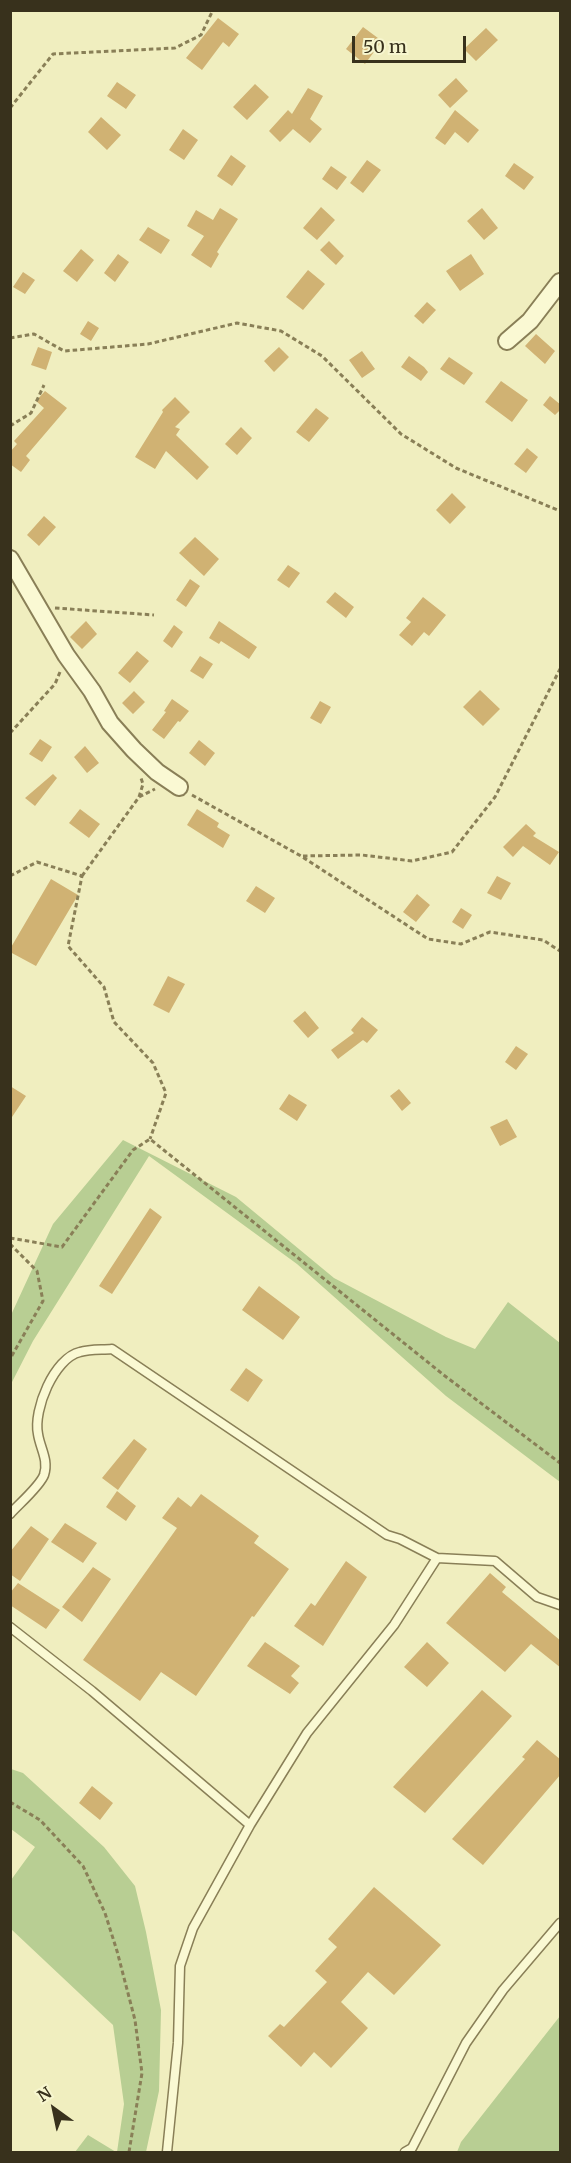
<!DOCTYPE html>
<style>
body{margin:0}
#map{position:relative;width:571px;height:2163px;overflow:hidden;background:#f0eebf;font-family:Merriweather,serif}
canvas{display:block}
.frame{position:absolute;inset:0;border:12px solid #38311c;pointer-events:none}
.north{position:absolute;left:24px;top:2079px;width:60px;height:60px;-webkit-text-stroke:4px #f7f6cf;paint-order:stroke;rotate:327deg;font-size:16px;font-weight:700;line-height:24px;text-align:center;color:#38311c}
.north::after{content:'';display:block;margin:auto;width:21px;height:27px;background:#38311c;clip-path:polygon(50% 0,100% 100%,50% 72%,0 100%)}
.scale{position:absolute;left:352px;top:36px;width:114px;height:27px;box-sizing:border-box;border:3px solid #38311c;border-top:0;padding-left:8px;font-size:18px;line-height:21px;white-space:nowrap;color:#38311c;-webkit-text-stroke:4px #f7f6cf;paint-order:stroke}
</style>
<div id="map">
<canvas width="571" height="2163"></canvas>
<div class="frame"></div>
<div class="north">N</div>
<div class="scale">50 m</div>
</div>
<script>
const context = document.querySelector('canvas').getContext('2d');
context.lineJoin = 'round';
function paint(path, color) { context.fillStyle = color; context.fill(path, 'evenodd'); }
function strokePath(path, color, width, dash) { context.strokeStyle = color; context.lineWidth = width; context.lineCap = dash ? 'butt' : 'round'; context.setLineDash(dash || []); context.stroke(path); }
const green = new Path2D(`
 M123 1140 236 1197 334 1278 446 1337 475 1349 508 1302 560 1343V1482L446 1396 297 1264 149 1156 33 1341 11 1384V1315L53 1224Z
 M11 1769 23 1773 104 1847 135 1886 146 1932 161 2010 159 2091 146 2152H117L124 2104 113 2025 11 1929V1880L35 1847 11 1829Z
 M560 2016V2152H457L461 2142Z
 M88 2135 116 2152H75Z`);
const building = new Path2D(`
 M218 18 239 34 229 47 223 42 202 70 186 58Z
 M363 27 382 41 365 64 346 49Z
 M486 28 498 40 476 61 464 49Z
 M456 78 468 91 450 108 438 95Z
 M117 82 136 95 126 109 107 96Z
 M255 84 269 97 247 120 233 107Z
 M308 88 323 96 310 119 322 129 310 143 293 129 280 142 269 131 288 110 292 114Z
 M455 110 479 130 468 143 455 132 445 145 435 138Z
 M101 117 121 135 107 150 88 132Z
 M183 129 198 140 184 160 169 150Z
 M231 155 246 166 232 186 217 176Z
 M367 160 381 170 363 193 350 183Z
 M514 163 534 177 524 190 505 176Z
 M331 166 347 177 337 190 322 179Z
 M321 207 335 220 317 240 303 228Z
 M220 208 238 219 217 252 219 254 211 268 191 255 204 236 187 226 196 210 213 220Z
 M482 208 498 228 484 240 467 221Z
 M148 227 170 240 161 254 139 240Z
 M329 241 344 256 336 265 320 250Z
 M81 249 94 260 77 282 63 271Z
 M118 254 129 262 115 282 104 273Z
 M471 254 484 274 460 291 446 271Z
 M308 270 325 284 303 310 286 297Z
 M23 272 35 280 25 294 13 287Z
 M427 302 436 310 423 324 414 316Z
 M88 321 99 328 91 341 80 334Z
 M536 334 555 351 545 364 525 346Z
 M38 347 52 352 46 370 31 365Z
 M279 347 289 357 274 372 264 361Z
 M362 351 375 369 362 378 349 360Z
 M409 356 424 367 428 372 421 381 401 367Z
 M449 357 473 373 464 385 440 369Z
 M501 381 528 400 512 422 485 402Z
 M45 391 67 408 26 456 30 460 21 472 10 464V452L17 444 14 441 44 408 36 401Z
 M550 396 561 405V409L555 415 543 405Z
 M175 397 190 412 175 427 180 429 176 435 209 467 197 480 166 451 155 469 135 457 163 412 162 410Z
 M316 408 329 418 309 442 296 432Z
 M241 427 252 438 237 455 225 444Z
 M527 448 538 457 526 473 514 464Z
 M452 493 466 507 450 524 436 510Z
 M44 516 56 527 39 546 27 535Z
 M195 537 219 559 204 576 179 553Z
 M288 565 300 573 289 588 277 580Z
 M190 579 200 586 186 607 176 600Z
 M335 592 354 607 346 618 326 602Z
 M423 597 446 615 429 636 424 632 412 646 399 635 411 622 406 618Z
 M86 621 97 634 82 649 70 637Z
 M219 621 257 647 249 659 221 641 219 644 209 638Z
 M174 625 183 632 172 648 163 641Z
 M137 651 149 661 130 683 118 673Z
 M200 656 213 664 203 679 190 671Z
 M480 690 500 709 483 726 463 707Z
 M134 691 145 702 133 714 122 703Z
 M172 699 189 711 180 722 178 721 164 739 152 730 166 712 164 711Z
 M320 701 331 707 321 724 310 718Z
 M40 739 52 747 42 762 29 754Z
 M199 740 215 753 205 766 189 753Z
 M85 746 99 763 87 773 74 757Z
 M53 774 57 778 35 806 25 798Z
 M80 809 100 824 89 838 69 823Z
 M197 809 219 823 217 827 230 835 223 848 187 825Z
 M526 824 536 833 533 836 559 852 550 865 523 846 513 857 503 847Z
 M497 876 511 883 501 900 487 893Z
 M51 879 78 895 36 966 10 952V949Z
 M256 886 275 898 265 913 246 901Z
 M417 894 430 905 416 922 403 912Z
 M461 908 472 915 463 929 452 922Z
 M168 976 185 984 169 1013 153 1005Z
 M305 1011 319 1028 308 1038 293 1021Z
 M362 1017 378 1030 367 1043 363 1040 338 1059 331 1050 354 1033 351 1030Z
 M516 1046 528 1054 516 1070 505 1062Z
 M10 1086 26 1096 10 1120Z
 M399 1089 411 1103 402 1111 390 1096Z
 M289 1094 307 1105 297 1121 279 1109Z
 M507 1119 517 1137 500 1146 490 1127Z
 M150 1208 162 1217 112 1294 99 1286Z
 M259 1286 300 1317 283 1340 242 1310Z
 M246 1368 263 1380 248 1402 230 1390Z
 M134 1439 147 1449 118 1490 102 1478Z
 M117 1491 136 1506 126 1521 106 1507Z
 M201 1494 259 1536 254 1543 289 1569 254 1617 252 1616 196 1696 161 1672 140 1701 83 1660 177 1528 162 1518 178 1497 191 1507Z
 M65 1523 97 1543 83 1563 51 1542Z
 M31 1526 49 1539 20 1581 10 1574V1552Z
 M346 1561 367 1577 323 1646 294 1626 311 1603 315 1606Z
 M93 1567 111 1579 82 1622 62 1607Z
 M490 1573 506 1587 502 1592 561 1641V1668L531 1644 505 1672 446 1623Z
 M18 1583 60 1610 46 1629 10 1605V1593Z
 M265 1642 300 1666 291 1676 299 1683 290 1694 247 1666Z
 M427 1642 449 1663 427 1687 404 1667Z
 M482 1690 512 1716 425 1813 393 1787Z
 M537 1740 561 1760V1774L483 1865 452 1839 525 1759 522 1757Z
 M92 1786 113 1803 100 1820 79 1803Z
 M374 1887 441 1945 394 1995 368 1972 341 2002 368 2028 331 2068 314 2052 301 2067 268 2036 280 2024 284 2027 327 1982 315 1971 337 1947 328 1939Z`);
const path = new Path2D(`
 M10 108 53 54 175 48 201 35 213 10
 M10 338 34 334 64 351 148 344 237 323 281 331 322 356 401 434 456 468 560 511
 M10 426 31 413 44 385
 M55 608 154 615
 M10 733 55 684 60 672
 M192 795 301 856 428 939 461 944 490 932 543 940 560 951
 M139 797 143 784 141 778
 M303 856 362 855 412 861 452 852 495 797 560 669
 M10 876 37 862 82 876 68 946 104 987 114 1022 153 1063 166 1093 150 1139
 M82 876 139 797 155 789
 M10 1238 62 1247 133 1150 150 1139 445 1376 560 1463
 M10 1244 37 1271 43 1301 10 1359
 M10 1802 40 1820 83 1866 105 1913 117 1951 135 2020 142 2073 129 2152`);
const lane = new Path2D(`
 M10 1514C19 1504 40 1486 44 1475 49 1460 40 1448 38 1434 33 1410 54 1358 80 1352 90 1349 102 1350 112 1349L387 1535 400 1539 437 1558 495 1561 537 1597 560 1605
 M10 1627 92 1691 250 1825 193 1928 180 1966 178 2043 167 2152
 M250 1825 307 1733 394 1625 437 1558
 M405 2152 412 2148 466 2043 503 1990 560 1923`);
const street = new Path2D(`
 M507 341 530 321 560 282
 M10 559 66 655 92 691 110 723 134 750 157 772 179 787`);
paint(green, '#b8ce93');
paint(building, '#d0b273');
strokePath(lane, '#897f57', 11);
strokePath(street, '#897f57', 20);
strokePath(path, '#897f57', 3, [4.5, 3]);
strokePath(lane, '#faf9d3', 8);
strokePath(street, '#faf9d3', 16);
</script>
